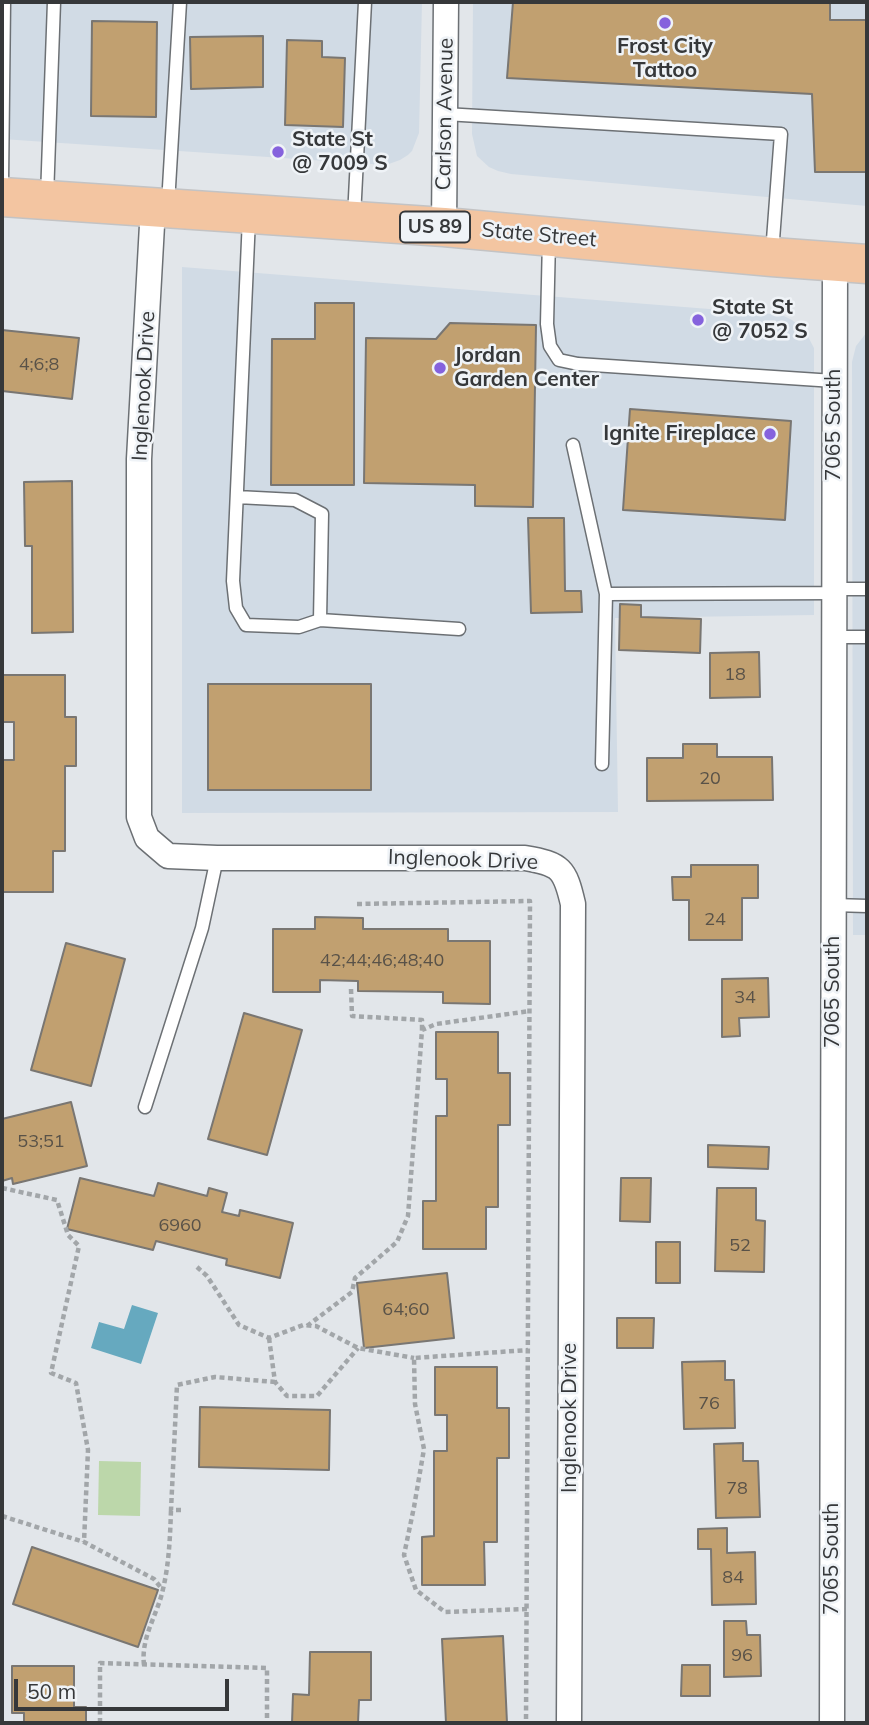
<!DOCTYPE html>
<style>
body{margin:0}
#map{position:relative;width:869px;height:1725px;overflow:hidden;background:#e2e6ea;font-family:Mulish,sans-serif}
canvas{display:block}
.frame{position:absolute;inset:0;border:4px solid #36383a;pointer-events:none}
.scale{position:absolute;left:14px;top:1679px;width:215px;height:32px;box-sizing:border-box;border:4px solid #36383a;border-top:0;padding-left:9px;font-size:21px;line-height:24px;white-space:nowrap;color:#36383a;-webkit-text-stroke:5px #eff3f7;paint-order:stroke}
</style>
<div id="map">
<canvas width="869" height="1725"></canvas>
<div class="frame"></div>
<div class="scale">50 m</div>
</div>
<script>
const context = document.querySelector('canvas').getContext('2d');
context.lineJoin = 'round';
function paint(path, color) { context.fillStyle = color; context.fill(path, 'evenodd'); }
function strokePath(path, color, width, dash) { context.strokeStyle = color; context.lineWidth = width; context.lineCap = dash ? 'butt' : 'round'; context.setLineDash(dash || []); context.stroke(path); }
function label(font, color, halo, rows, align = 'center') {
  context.font = font + ' Mulish,sans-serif'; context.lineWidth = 5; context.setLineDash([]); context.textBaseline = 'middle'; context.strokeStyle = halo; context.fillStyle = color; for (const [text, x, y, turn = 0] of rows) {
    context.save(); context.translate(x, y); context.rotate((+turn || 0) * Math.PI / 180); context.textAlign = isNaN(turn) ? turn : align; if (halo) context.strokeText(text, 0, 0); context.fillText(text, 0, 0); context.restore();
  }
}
const built = new Path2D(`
 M2 2H422L419 133 412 151 408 155 400 160 386 165 2 139Z
 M473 2H867V206L511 174 498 171 489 167 477 156 472 134Z
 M182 267 772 314 784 316 792 320 805 331 814 348V615L615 618 618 812 182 813Z
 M867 332V935H853L852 362 856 346Z`);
const green = new Path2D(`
 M99 1461 141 1462 140 1516 98 1515Z`);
const water = new Path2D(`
 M132 1305 158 1313 141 1364 91 1348 99 1322 124 1329Z`);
const building = new Path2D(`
 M513 2H830V20H867V172H815L812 94 507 78Z
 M92 21 157 22 156 117 91 116Z
 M263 36V87L191 89 190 37Z
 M287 40 322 41V57L345 58 343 127 285 125Z
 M315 303H354V485H271L272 339H315Z
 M450 323 536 325 533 507 475 506V485L364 483 366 338 436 339Z
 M2 330 79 338 72 399 2 391Z
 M630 409 791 421 785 520 623 510Z
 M72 481 73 632 32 633V546H25L24 482Z
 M528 518H564L565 591H581L582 612 531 613Z
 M620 604 641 605V617L701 619 700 653 619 650Z
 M759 652 760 697 710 698V653Z
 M2 675H65V717H76V766H65V851H53V892H2V760H14V722H2Z
 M208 684H371V790H208Z
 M683 744H717V757H772L773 800 647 801V758H683Z
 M691 865H758V898H742V940H689V900H673L672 877H691Z
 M315 917 363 918V929H448V941H490V1004L443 1003V992L358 991V981L320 980V992H273V929H315Z
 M66 943 125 959 91 1086 31 1070Z
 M768 978 769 1017 739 1018 740 1036 722 1037V979Z
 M244 1013 302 1030 267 1155 208 1139Z
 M436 1032H498V1073H510V1125H498V1207H486V1249H423V1201H436V1116H447V1079H436Z
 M71 1102 87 1166 13 1184 12 1178 2 1181V1119Z
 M708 1145 769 1147 768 1169 708 1167Z
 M80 1178 154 1196 158 1183 207 1196 209 1188 227 1193 222 1212 239 1216 240 1210 293 1223 280 1278 226 1265 227 1259 156 1241 153 1250 67 1229Z
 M621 1178H651L650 1222 620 1221Z
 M717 1188H756V1220L765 1221 764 1272 715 1271Z
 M656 1242H680V1283H656Z
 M447 1273 454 1338 364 1348 357 1283Z
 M617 1318H654L653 1348H617Z
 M725 1361V1380H734L735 1428 684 1429 682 1362Z
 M435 1367H497V1408H509V1458H497V1542H484L485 1585H422V1537L434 1536V1451H447V1415H435Z
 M200 1407 330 1410 329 1470 199 1467Z
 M743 1443V1461H758L760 1517 716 1518 714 1444Z
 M727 1528V1553L755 1552 756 1604 712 1605 711 1549H698V1529Z
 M32 1547 158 1590 138 1647 13 1604Z
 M724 1621H746L747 1635H760L761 1676 724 1677Z
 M503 1636 507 1723H446L442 1639Z
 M310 1652H371V1700H359L358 1723H292L293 1694 309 1695Z
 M682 1665H710V1696H681Z
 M12 1666H74V1707H86V1723H24V1713H12Z`);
const path = new Path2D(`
 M357 904 530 901 526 1723
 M351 989 352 1016 422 1020V1031
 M2 1188 57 1200 68 1235 79 1246 51 1373 76 1383 88 1450 84 1542
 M197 1267 207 1276 239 1325 269 1338 303 1325 316 1326 358 1348 414 1358
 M307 1326 352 1292 355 1278 397 1242 408 1216 422 1030 436 1024 530 1011
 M269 1338 275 1382 287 1396H317L358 1348
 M181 1510H171L177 1385 215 1377 275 1382
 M2 1516 84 1542 154 1579 162 1589
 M527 1609 445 1612 416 1590 404 1555 414 1507 424 1449 415 1404 414 1358 528 1350
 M144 1665C141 1640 154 1620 161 1597 169 1568 170 1539 171 1510
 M100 1723V1663L267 1668V1723`);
const lane = new Path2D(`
 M445 114 781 134 772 253
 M2 182 4 2
 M47 197 54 2
 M168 204 180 2
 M354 217 365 2
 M549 240 547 324 550 346 559 360 578 364 834 381
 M573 445 606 594 602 764
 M237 497 295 500 322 514 320 620 299 627 246 625 236 608 233 581 249 218
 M834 589H867
 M606 594 834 593
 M320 620 459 629
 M834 637H867
 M833 905 867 906
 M145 1107 202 928 217 858`);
const street = new Path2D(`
 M153 207 139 459V817L147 838 168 856 217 858H525C561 864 565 869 573 904L569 1723
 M444 227 446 2
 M832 1723 835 261`);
const primary = new Path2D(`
 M2 197 444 227 772 257 867 264`);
const markers = [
 [665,23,7,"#8562dd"],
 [278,152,7,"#8562dd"],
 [698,320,7,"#8562dd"],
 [440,368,7,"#8562dd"],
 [770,434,7,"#8562dd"]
];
const numberNames = [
 ["4;6;8",39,365],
 ["18",735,675],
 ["20",710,779],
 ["24",715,920],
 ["42;44;46;48;40",382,961],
 ["34",745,998],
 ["53;51",41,1142],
 ["6960",180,1226],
 ["52",740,1246],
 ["64;60",406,1310],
 ["76",709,1404],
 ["78",737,1489],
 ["84",733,1578],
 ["96",742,1656]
];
const shields = [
 [435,227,70]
];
const shieldNames = [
 ["US 89",435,227]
];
const poiNames = [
 ["Frost City",665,47,"center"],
 ["Tattoo",665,71,"center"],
 ["State St",292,140],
 ["@ 7009 S",292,164],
 ["State St",712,308],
 ["@ 7052 S",712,332],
 ["Jordan",454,356],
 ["Garden Center",454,380],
 ["Ignite Fireplace",756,434,"right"]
];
const streetNames = [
 ["Carlson Avenue",445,114,-89],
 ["State Street",539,235,5],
 ["Inglenook Drive",144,386,-87],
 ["7065 South",834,425,-90],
 ["Inglenook Drive",463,860,2],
 ["7065 South",833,992,-90],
 ["Inglenook Drive",570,1418,-90],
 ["7065 South",832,1559,-90]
];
paint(built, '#d1dbe5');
paint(green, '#bcd7aa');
paint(water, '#66a9bf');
paint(building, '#c1a070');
strokePath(building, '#797672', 2);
strokePath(lane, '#6c7074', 15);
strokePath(street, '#6c7074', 27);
strokePath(primary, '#c3c3c4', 41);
strokePath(path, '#a2a6a9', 4.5, [5, 3.5]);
strokePath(lane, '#fff', 12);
strokePath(street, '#fff', 24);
strokePath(primary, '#f3c5a1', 38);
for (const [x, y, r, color] of markers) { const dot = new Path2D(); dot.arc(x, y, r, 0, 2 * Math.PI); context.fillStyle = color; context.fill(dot); strokePath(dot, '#eff3f7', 2.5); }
label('18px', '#595248', null, numberNames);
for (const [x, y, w] of shields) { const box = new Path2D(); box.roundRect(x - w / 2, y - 15.5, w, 31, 5); context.fillStyle = '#eff3f7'; context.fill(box); strokePath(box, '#36383a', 2); }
label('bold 19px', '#36383a', null, shieldNames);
label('bold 21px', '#36383a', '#eff3f7', poiNames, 'left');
label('21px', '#36383a', '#eff3f7', streetNames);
</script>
